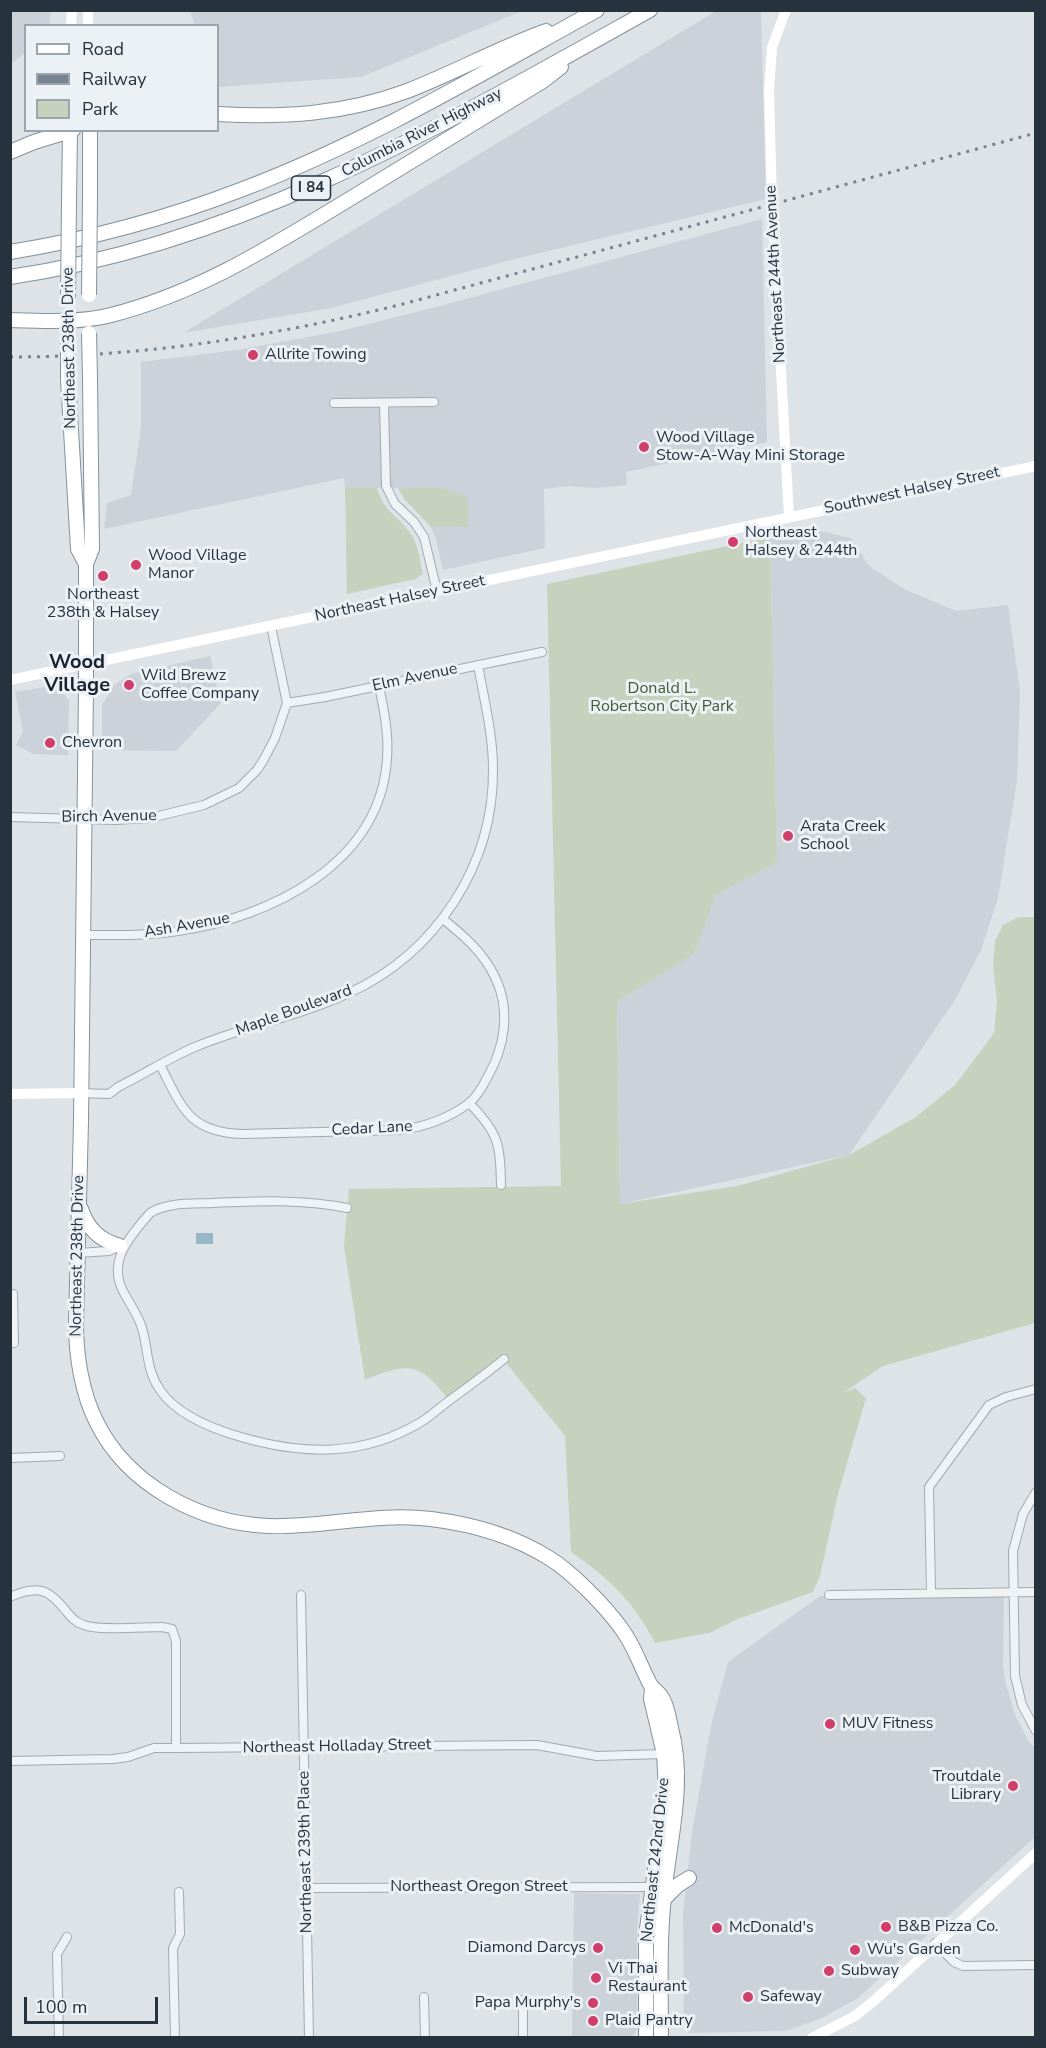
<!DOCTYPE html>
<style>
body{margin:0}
#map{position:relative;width:1046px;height:2048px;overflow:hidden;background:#dde3e7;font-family:"Nunito Sans",sans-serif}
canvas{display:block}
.frame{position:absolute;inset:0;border:12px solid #26323e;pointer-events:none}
.legend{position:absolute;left:24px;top:24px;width:195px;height:108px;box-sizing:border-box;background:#ecf1f5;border:2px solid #9da5ac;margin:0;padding:8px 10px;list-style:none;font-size:18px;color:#26323e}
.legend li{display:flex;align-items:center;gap:12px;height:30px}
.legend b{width:30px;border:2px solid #9da5ac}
.scale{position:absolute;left:24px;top:1997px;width:134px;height:27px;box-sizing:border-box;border:3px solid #26323e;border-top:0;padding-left:8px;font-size:18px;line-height:21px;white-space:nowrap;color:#26323e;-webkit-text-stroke:4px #ecf1f5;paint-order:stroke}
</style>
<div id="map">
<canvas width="1046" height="2048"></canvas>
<div class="frame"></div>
<ul class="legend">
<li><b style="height:8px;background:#fff"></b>Road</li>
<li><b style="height:8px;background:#768491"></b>Railway</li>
<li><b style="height:16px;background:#c6d1be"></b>Park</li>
</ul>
<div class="scale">100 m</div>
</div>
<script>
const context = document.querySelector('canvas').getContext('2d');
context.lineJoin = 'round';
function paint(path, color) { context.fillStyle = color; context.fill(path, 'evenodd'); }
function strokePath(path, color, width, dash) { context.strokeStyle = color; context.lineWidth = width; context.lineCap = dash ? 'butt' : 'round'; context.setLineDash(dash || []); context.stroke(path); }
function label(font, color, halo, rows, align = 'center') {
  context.font = font + ' "Nunito Sans",sans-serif'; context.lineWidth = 6; context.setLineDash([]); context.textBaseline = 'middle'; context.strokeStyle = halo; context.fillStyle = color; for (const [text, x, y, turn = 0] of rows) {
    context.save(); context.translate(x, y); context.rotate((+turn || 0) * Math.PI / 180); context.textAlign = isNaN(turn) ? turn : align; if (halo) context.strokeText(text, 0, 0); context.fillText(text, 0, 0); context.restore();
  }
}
const built = new Path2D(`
 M11 10 51 11 49 25 26 26 25 53 11 64Z
 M190 11V10L522 11 361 77 218 87V26L195 25Z
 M716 11H761L766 199 515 259 331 308 183 333Z
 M762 219 767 442 626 472 627 485 596 488 568 486 544 489 545 548 443 570 436 539 430 526H468L441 488H345L344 478 104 529 107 503 131 495 141 428V362L237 350 341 331 436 307Z
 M797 526 851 538 869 566 904 589 956 611 1008 605 1020 692 1017 781 998 898 981 950 955 1000 849 1155 620 1204 617 1002 694 954 716 895 777 862 770 537 787 532Z
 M210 656 221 703 176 751 102 750V705L114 685 131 674Z
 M44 687 55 688 63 693 69 701 68 755 33 754 16 745 23 731 15 692Z
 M1004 1594 1003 1667 1006 1685 1015 1715 1028 1740 1035 1748V1837L858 1998 822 2018 786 2031 689 2033 684 2024 683 1913 692 1832 712 1721 728 1662 820 1596Z
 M574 1893 640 1894 637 1930V2028L635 2034 629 2037H572Z`);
const green = new Path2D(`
 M345 488H377C384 513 401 517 413 537 419 548 420 562 423 574L415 579 347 594Z
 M398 488H441L466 496 468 505V527L430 526 404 499Z
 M770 537 777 862 716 895 694 954 617 1002 620 1204 737 1186 849 1155 916 1117 955 1085 994 1033 997 1001 993 965 995 941 1003 925 1018 917H1035V1323L883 1366 843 1393 855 1388 866 1398 838 1494 820 1576 813 1592 738 1619 709 1633 655 1643C633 1601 610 1579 571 1552L565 1436 503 1359 448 1399C419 1361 407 1363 365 1380L344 1246 349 1189 561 1186 547 584Z`);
const water = new Path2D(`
 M196 1233H213V1244H196Z`);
const street = new Path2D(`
 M334 403 434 402
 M384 403 386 486 395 504 414 522 424 537 437 591
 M287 703 325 697 542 652
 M10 817 115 820 150 818 204 805 239 788 257 770 264 759 275 738 287 703 271 626
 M82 935C114 935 146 936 178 931 271 917 380 864 387 759 389 734 384 710 379 686
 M160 1065C182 1107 188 1132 242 1134L400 1130C425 1127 447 1119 468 1104 477 1097 482 1088 487 1078 505 1047 511 1010 495 977 483 952 464 936 443 919
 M81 1093 109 1094 118 1087C144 1074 169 1058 195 1047 245 1026 300 1016 349 993 436 953 494 865 493 769 493 734 484 699 478 665
 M469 1103C499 1133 500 1144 501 1185
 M347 1208C303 1199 258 1201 213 1203 193 1204 167 1202 150 1213 132 1234 108 1259 122 1289 128 1301 136 1312 141 1325 149 1348 145 1368 160 1390 177 1415 213 1429 241 1437 303 1455 363 1457 421 1422 431 1416 440 1407 450 1400 468 1387 487 1373 504 1359
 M78 1253 109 1251 120 1246
 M10 1343H14L13 1294
 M10 1458 60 1456
 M1036 1492 1023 1514 1013 1551 1015 1676 1022 1705 1036 1731
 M931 1593 929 1487 989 1405 1006 1397 1036 1389
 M301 1595 309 2038
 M829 1595 1036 1592
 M10 1597C37 1585 48 1588 66 1611 71 1617 76 1623 84 1625 99 1631 143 1627 162 1627L172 1629 176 1641V1748
 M10 1761 113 1759 128 1757 154 1748H176L537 1745 597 1756 664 1754
 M306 1888 652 1887
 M935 1943 954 1962 963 1966 1036 1965
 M424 1997 425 2038
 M59 2038 57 1954 67 1937
 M175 2038 173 1948 180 1934 179 1892
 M523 2038V2000`);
const secondary = new Path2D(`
 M88 10V26
 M786 10 772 47 769 91 772 205 789 517
 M71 26 72 10
 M10 680 1036 466
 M10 1094 81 1093
 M812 2038 855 2016 875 2000 1036 1853`);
const highway = new Path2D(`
 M218 114C283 118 345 114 407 91 454 73 498 48 546 31
 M10 152 34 142 73 130
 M90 196V130
 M69 201 70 131
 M10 252C90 239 168 218 243 189 367 142 481 74 597 10
 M10 277C243 243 447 123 650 10
 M10 320C40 321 82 323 111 315 200 292 270 247 348 200 413 160 478 121 543 81L561 67
 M90 378 92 549 86 564V687L81 1121 76 1324C76 1356 82 1394 97 1423 128 1485 199 1523 268 1526 322 1528 377 1512 431 1519 471 1524 514 1536 549 1558 572 1572 605 1606 621 1628 634 1645 640 1665 650 1684 653 1689 657 1691 661 1696 667 1704 669 1718 671 1728 686 1784 669 1840 664 1896 659 1943 661 1990 661 2038
 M68 379 78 549 86 564
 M81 1209C88 1229 99 1240 120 1246
 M664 1899 678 1885 689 1878
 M646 2038V1936L666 1790 664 1754 651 1699 652 1688`);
const rail = new Path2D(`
 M10 357C143 357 275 336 403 304L1036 133`);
const highwayBridge = new Path2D(`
 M89 295 90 196
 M68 300 69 201
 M89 333 90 378
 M68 335V379`);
const markers = [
 [253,355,6,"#d03e69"],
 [644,447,6,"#d03e69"],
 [733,542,6,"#d03e69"],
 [136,565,6,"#d03e69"],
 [103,576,6,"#d03e69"],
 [129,685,6,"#d03e69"],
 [50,743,6,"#d03e69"],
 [788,836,6,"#d03e69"],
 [830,1724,6,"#d03e69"],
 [1013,1786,6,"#d03e69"],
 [886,1927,6,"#d03e69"],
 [717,1928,6,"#d03e69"],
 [598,1948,6,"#d03e69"],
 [855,1950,6,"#d03e69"],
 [829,1971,6,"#d03e69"],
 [596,1978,6,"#d03e69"],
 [748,1997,6,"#d03e69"],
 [593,2003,6,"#d03e69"],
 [593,2021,6,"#d03e69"]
];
const shields = [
 [311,188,39]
];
const shieldNames = [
 ["I 84",311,188]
];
const streetNames = [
 ["Columbia River Highway",422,133,-27],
 ["Northeast 244th Avenue",776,274,-93],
 ["Northeast 238th Drive",70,348,-91],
 ["Southwest Halsey Street",912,491,-12],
 ["Northeast Halsey Street",400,599,-12],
 ["Elm Avenue",415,678,-12],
 ["Birch Avenue",109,817,-1],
 ["Ash Avenue",187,926,-10],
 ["Maple Boulevard",294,1011,-20],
 ["Cedar Lane",372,1129,-3],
 ["Northeast 238th Drive",78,1256,-89],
 ["Northeast Holladay Street",337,1747,-1],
 ["Northeast 239th Place",306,1852,-91],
 ["Northeast 242nd Drive",656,1860,-84],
 ["Northeast Oregon Street",479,1887]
];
const poiNames = [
 ["Allrite Towing",265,355],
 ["Wood Village",656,438],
 ["Stow-A-Way Mini Storage",656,456],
 ["Northeast",745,533],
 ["Halsey & 244th",745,551],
 ["Wood Village",148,556],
 ["Manor",148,574],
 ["Northeast",103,595,"center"],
 ["238th & Halsey",103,613,"center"],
 ["Wild Brewz",141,676],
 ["Coffee Company",141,694],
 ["Chevron",62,743],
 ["Arata Creek",800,827],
 ["School",800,845],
 ["MUV Fitness",842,1724],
 ["Troutdale",1001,1777,"right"],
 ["Library",1001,1795,"right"],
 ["B&B Pizza Co.",898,1927],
 ["McDonald's",729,1928],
 ["Diamond Darcys",586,1948,"right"],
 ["Wu's Garden",867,1950],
 ["Vi Thai",608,1969],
 ["Restaurant",608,1987],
 ["Subway",841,1971],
 ["Safeway",760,1997],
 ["Papa Murphy's",581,2003,"right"],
 ["Plaid Pantry",605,2021]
];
const parkNames = [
 ["Donald L.",662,689],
 ["Robertson City Park",662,707]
];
const quarterNames = [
 ["Wood",77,663],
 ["Village",77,686]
];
paint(built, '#cbd2d9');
paint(green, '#c6d1be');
paint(water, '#97b6c8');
strokePath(street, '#a2aab1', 10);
strokePath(highway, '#84929e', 16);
strokePath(street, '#f0f3f6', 8);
strokePath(secondary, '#fff', 10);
strokePath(highway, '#fff', 14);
strokePath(rail, '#768491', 3, [3, 6]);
strokePath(highwayBridge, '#84929e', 16, []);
strokePath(highwayBridge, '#fff', 14);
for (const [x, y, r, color] of markers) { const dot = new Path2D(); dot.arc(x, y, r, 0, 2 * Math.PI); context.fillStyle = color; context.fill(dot); strokePath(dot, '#ecf1f5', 2); }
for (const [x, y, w] of shields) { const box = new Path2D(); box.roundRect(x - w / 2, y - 12, w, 24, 4.5); context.fillStyle = '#ecf1f5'; context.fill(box); strokePath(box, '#26323e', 1.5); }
label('bold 15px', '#26323e', null, shieldNames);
label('16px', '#26323e', '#ecf1f5', streetNames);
label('16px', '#26323e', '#ecf1f5', poiNames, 'left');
label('16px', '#405a33', '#ecf1f5', parkNames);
label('bold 20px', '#19232f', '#ecf1f5', quarterNames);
</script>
